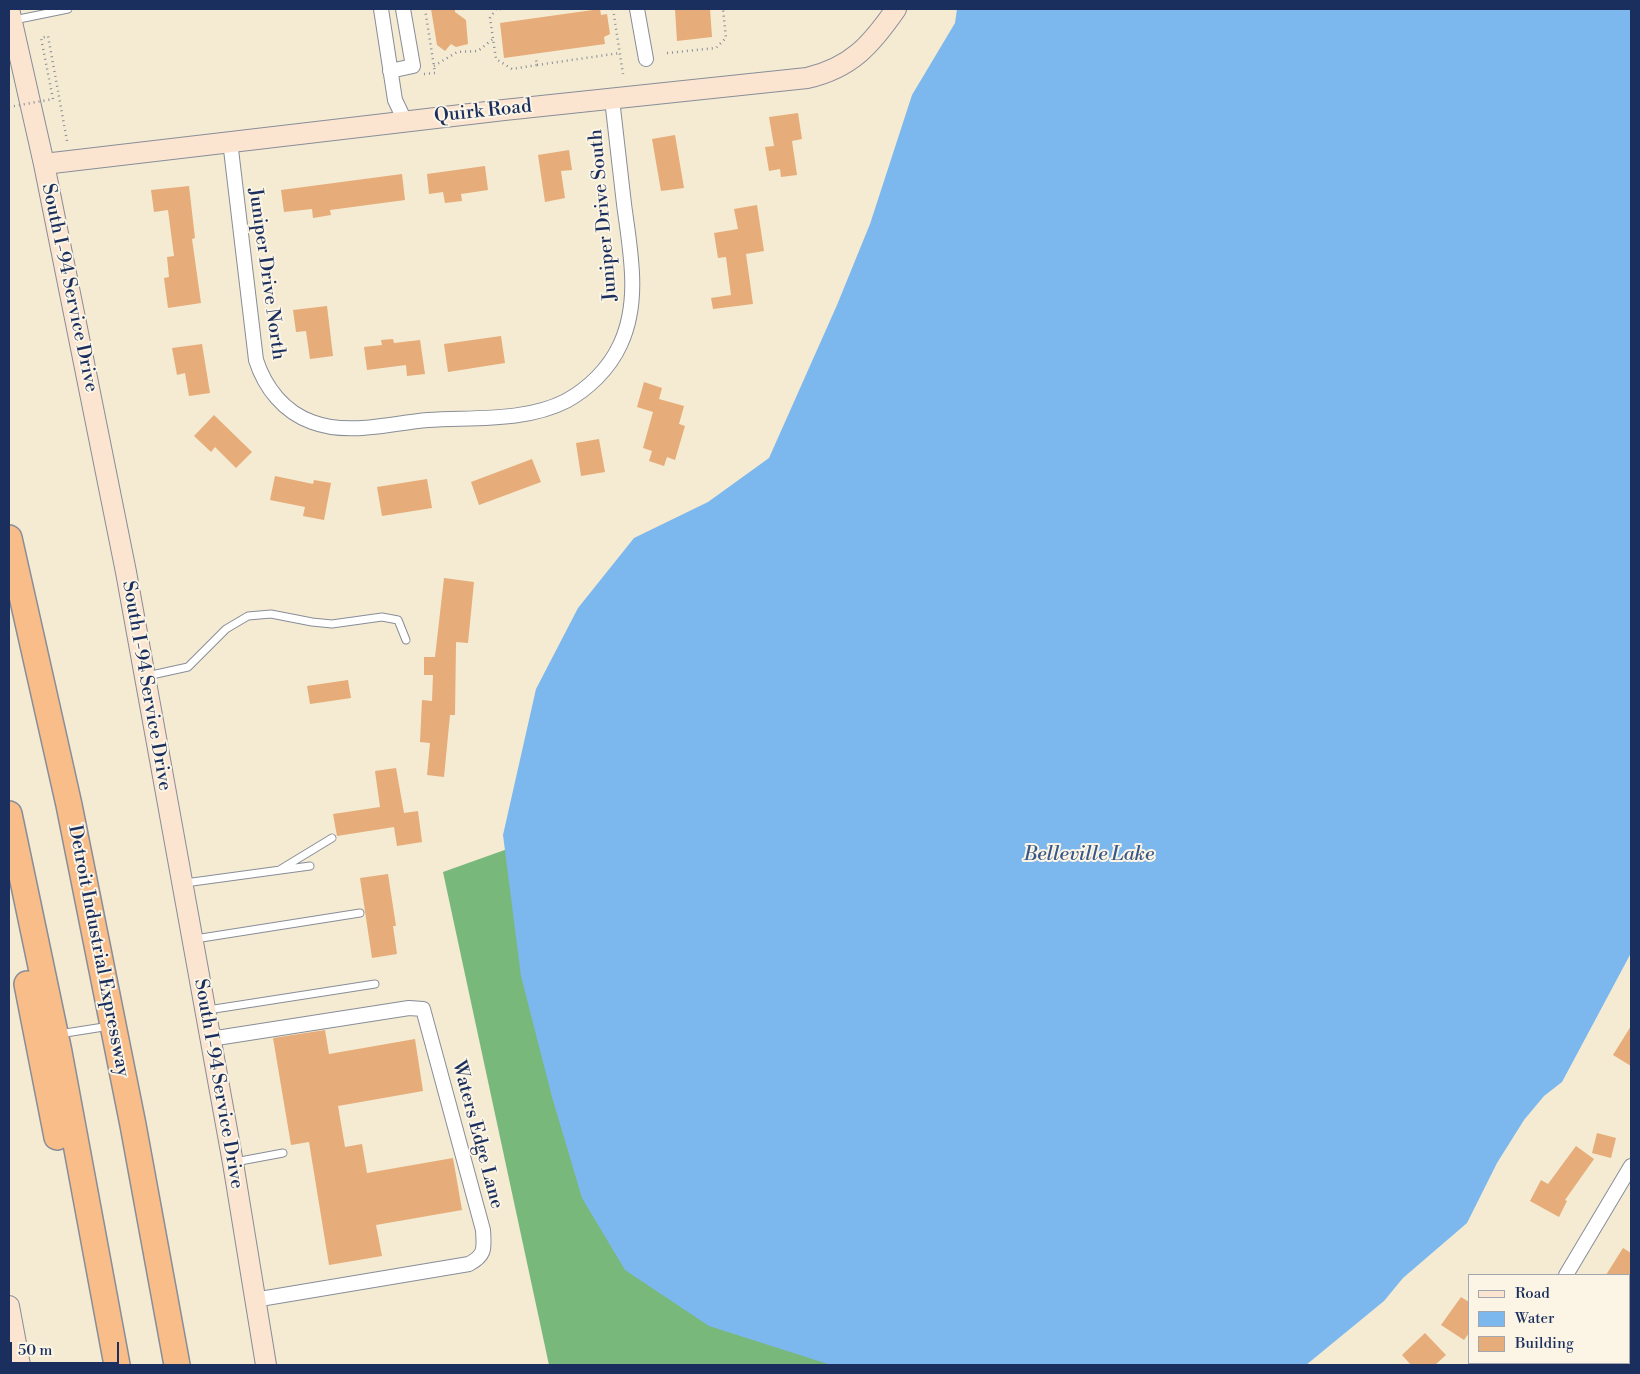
<!DOCTYPE html>
<style>
body{margin:0}
#map{position:relative;width:1640px;height:1374px;overflow:hidden;background:#f4ebd2;font-family:"Libre Bodoni",serif}
canvas{display:block}
.frame{position:absolute;inset:0;border:10px solid #1b2f5e;pointer-events:none}
.legend{position:absolute;left:1468px;top:1274px;width:162px;height:90px;box-sizing:border-box;background:#fcf5e5;border:1px solid #a2a6af;margin:0;padding:6px 9px;list-style:none;font-size:15px;color:#1b2f5e}
.legend li{display:flex;align-items:center;gap:10px;height:25px}
.legend b{width:25px;border:1px solid #a2a6af}
.scale{position:absolute;left:10px;top:1342px;width:109px;height:22px;box-sizing:border-box;border:2px solid #1b2f5e;border-top:0;padding-left:6px;font-size:15px;line-height:18px;white-space:nowrap;color:#1b2f5e;-webkit-text-stroke:4px #fcf5e5;paint-order:stroke}
</style>
<div id="map">
<canvas width="1640" height="1374"></canvas>
<div class="frame"></div>
<ul class="legend">
<li><b style="height:6px;background:#fce5d0"></b>Road</li>
<li><b style="height:14px;background:#7cb8ee"></b>Water</li>
<li><b style="height:14px;background:#e6ac79"></b>Building</li>
</ul>
<div class="scale">50 m</div>
</div>
<script>
const context = document.querySelector('canvas').getContext('2d');
context.lineJoin = 'round';
function paint(path, color) { context.fillStyle = color; context.fill(path, 'evenodd'); }
function strokePath(path, color, width, dash) { context.strokeStyle = color; context.lineWidth = width; context.lineCap = dash ? 'butt' : 'round'; context.setLineDash(dash || []); context.stroke(path); }
function label(font, color, halo, rows, align = 'center') {
  context.font = font + ' "Libre Bodoni",serif'; context.lineWidth = 4; context.setLineDash([]); context.textBaseline = 'middle'; context.strokeStyle = halo; context.fillStyle = color; for (const [text, x, y, turn = 0] of rows) {
    context.save(); context.translate(x, y); context.rotate((+turn || 0) * Math.PI / 180); context.textAlign = isNaN(turn) ? turn : align; if (halo) context.strokeText(text, 0, 0); context.fillText(text, 0, 0); context.restore();
  }
}
const forest = new Path2D(`
 M583 822 963 1365H549L443 872Z`);
const water = new Path2D(`
 M957 9H1631V953L1562 1082 1544 1096 1524 1120 1497 1163 1467 1223 1403 1278 1384 1301 1306 1365H831L709 1326 625 1270 582 1198 552 1097 521 976 503 835 536 689 578 608 634 538 708 502 769 458 837 305 870 224 912 95 955 23Z`);
const building = new Path2D(`
 M431 9H455V12L466 20 468 44 456 47 451 44 445 51 437 45Z
 M600 9 601 15 607 14 610 34 604 37 605 44 504 58 500 23Z
 M675 9H710L712 37 677 41Z
 M798 113 802 139 792 141 797 175 781 177 780 169 769 171 765 147 774 146 769 117Z
 M675 135 684 188 661 191 652 139Z
 M569 150 572 170 561 171 565 198 545 202 538 155Z
 M485 166 488 190 461 194 462 201 445 203 443 192 429 194 427 174Z
 M402 174 405 200 330 210 331 215 313 218 312 209 284 212 281 190Z
 M189 186 195 238 192 239 201 303 168 308 164 278 169 277 167 257 174 256 168 210 154 212 151 190Z
 M757 205 764 251 746 254 753 304 713 309 711 298 731 295 726 257 718 258 714 233 738 229 734 209Z
 M327 306 333 356 310 359 306 331 296 332 293 310Z
 M501 336 505 363 448 372 444 344Z
 M393 339 394 343 420 340 425 374 407 376 406 365 367 370 364 347 382 345 381 340Z
 M202 344 210 393 189 396 185 373 177 375 172 348Z
 M644 382 662 388 659 399 684 406 679 424 685 426 675 460 667 457 664 466 649 461 652 451 643 448 653 412 637 407Z
 M214 415 252 452 236 468 215 447 211 452 194 436Z
 M599 439 605 472 581 476 576 443Z
 M532 459 541 482 479 505 471 482Z
 M275 476 313 484 314 480 331 483 324 520 303 516 305 507 270 500Z
 M427 479 432 508 382 516 377 487Z
 M444 578 474 582 468 643 456 642 455 715H450L444 777 427 775 430 743 420 742 422 700 432 701 433 675H424V657H435Z
 M348 680 351 698 310 704 307 686Z
 M396 768 404 813 418 811 422 842 397 846 394 827 337 836 333 814 380 807 375 771Z
 M388 874 396 926H393L397 954 372 958 360 878Z
 M1631 1026V1066L1613 1055Z
 M325 1030 329 1054 415 1039 423 1091 338 1106 345 1147 362 1144 367 1173 453 1158 462 1210 376 1225 382 1256 329 1265 309 1142 291 1145 273 1038Z
 M1597 1133 1616 1138 1611 1158 1592 1153Z
 M1576 1146 1594 1159 1565 1200 1567 1201 1559 1217 1530 1201 1541 1180 1548 1184Z
 M1623 1248 1631 1253V1275H1606Z
 M1461 1297 1469 1302V1333L1464 1340 1441 1325Z
 M1425 1333 1446 1355 1435 1365H1411L1402 1355Z`);
const path = new Path2D(`
 M501 9H496L490 18 496 59 512 69 537 65 536 59
 M613 9 623 74
 M667 53 716 48 726 38 723 9
 M537 65 620 53
 M434 66 457 52 478 51 493 39
 M424 74 435 73 425 9
 M53 99 41 38 48 36 67 141`);
const lane = new Path2D(`
 M14 20 68 9
 M147 676 188 667 226 629 248 616 271 614 312 622 332 624 382 617 398 620 406 640
 M281 869 332 838
 M185 883 310 866
 M195 939 360 913
 M208 1010 375 984
 M59 1034 110 1026
 M235 1162 283 1153`);
const street = new Path2D(`
 M381 9 395 100 405 121
 M637 9 646 59
 M390 71 413 66 403 9
 M230 141 256 360C265 388 284 412 312 422 349 436 390 423 428 420 472 417 525 422 566 401 588 389 609 369 620 345 641 301 630 250 624 204 620 169 616 134 612 99
 M210 1039 409 1008 423 1009 483 1230C484 1248 486 1255 469 1264L254 1300
 M1566 1275 1631 1166
 M1504 1365 1507 1363`);
const secondary = new Path2D(`
 M9 9 44 164 126 572 233 1163 266 1365
 M44 164 504 110 807 78C851 68 871 45 896 9
 M9 1306 20 1365`);
const highway = new Path2D(`
 M9 538 69 805 133 1125 177 1365
 M9 814 59 1052 117 1365
 M27 984 57 1137`);
const pathBridge = new Path2D(`
 M9 107 53 99`);
const streetNames = [
 ["Quirk Road",483,112,-6],
 ["Juniper Drive South",604,215,-95],
 ["Juniper Drive North",266,274,82],
 ["South I-94 Service Drive",69,288,78],
 ["South I-94 Service Drive",146,686,80],
 ["Detroit Industrial Expressway",98,951,79],
 ["South I-94 Service Drive",218,1084,80],
 ["Waters Edge Lane",477,1135,75]
];
const waterNames = [
 ["Belleville Lake",1089,855]
];
paint(forest, '#78b87a');
paint(water, '#7cb8ee');
paint(building, '#e6ac79');
strokePath(lane, '#888d98', 9);
strokePath(street, '#888d98', 16);
strokePath(secondary, '#888d98', 22);
strokePath(highway, '#888d98', 28);
strokePath(path, '#888d98', 2.5, [1, 4]);
strokePath(lane, '#fff', 7);
strokePath(street, '#fff', 14);
strokePath(secondary, '#fce5d0', 20);
strokePath(highway, '#f8bd89', 25);
strokePath(pathBridge, '#888d98', 2.5, [1, 4]);
label('19px', '#1b2f5e', '#fcf5e5', streetNames);
label('italic 20px', '#385889', '#fcf5e5', waterNames);
</script>
